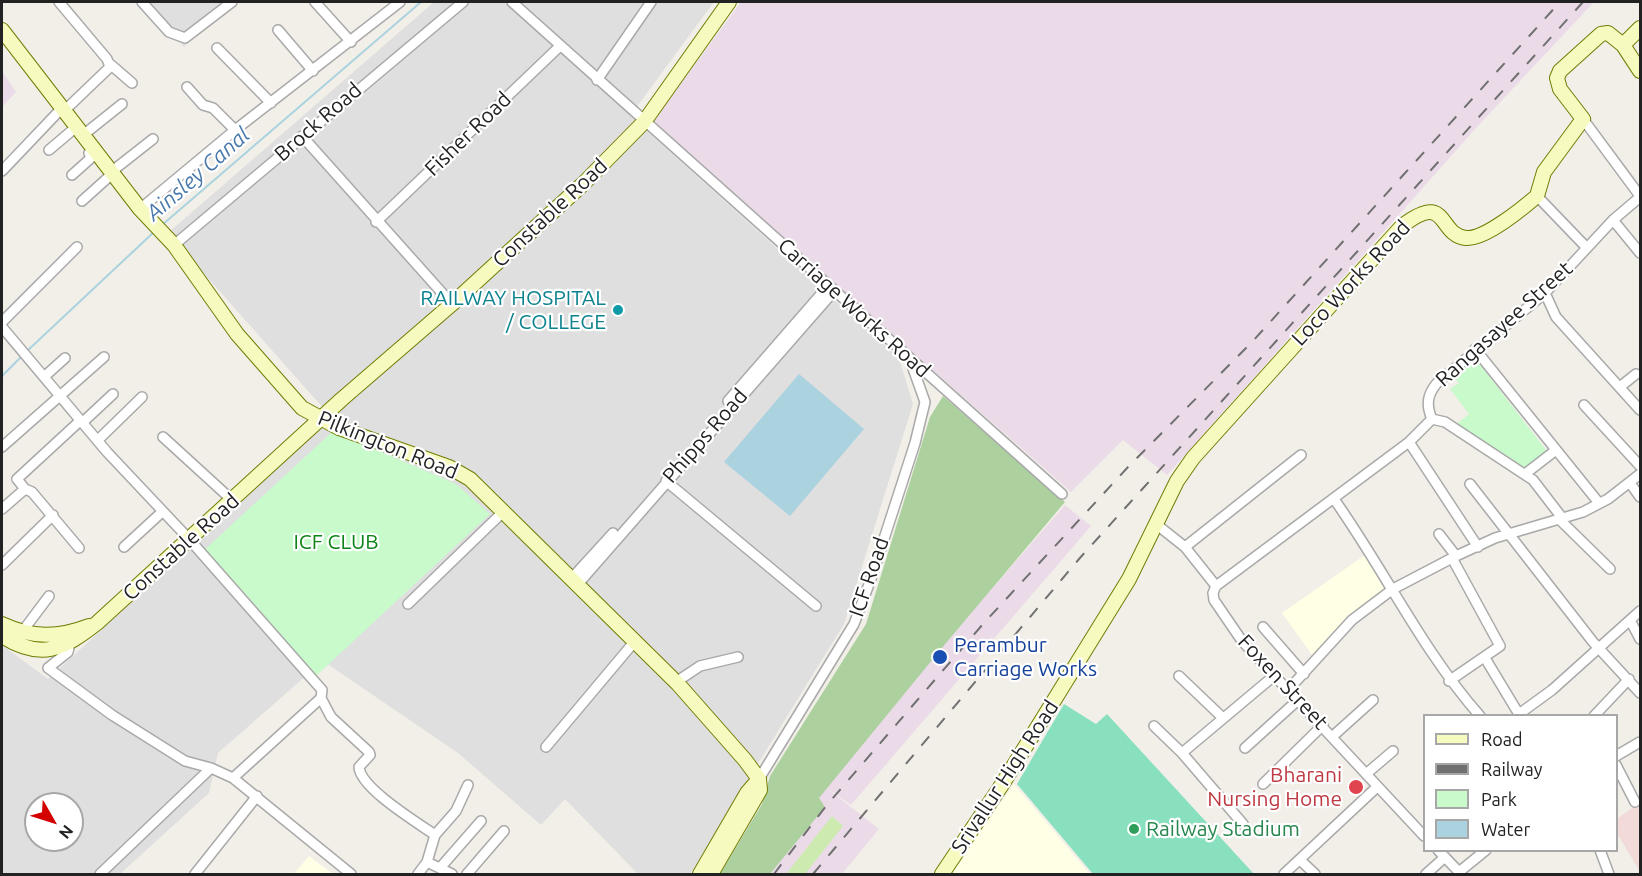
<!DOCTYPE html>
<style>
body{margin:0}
#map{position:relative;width:1642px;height:876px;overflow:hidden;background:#f2efe9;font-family:Ubuntu,sans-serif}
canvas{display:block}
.frame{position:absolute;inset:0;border:3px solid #222;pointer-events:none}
.legend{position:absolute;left:1423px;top:714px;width:195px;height:138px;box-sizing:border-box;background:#fff;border:2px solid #a7a7a7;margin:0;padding:8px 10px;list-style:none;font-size:18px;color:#222}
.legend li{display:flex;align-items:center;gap:12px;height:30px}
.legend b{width:30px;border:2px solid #a7a7a7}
.north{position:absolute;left:24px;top:792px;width:60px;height:60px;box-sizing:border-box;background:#fff;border:2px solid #a7a7a7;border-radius:50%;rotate:129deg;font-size:16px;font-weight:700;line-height:24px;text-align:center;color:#222}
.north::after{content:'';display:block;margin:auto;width:21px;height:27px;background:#d40000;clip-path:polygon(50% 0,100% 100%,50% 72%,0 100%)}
</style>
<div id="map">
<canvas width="1642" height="876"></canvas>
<div class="frame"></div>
<ul class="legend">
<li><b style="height:8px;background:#f7fabf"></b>Road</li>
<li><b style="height:8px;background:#707070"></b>Railway</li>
<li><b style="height:16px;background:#c8facc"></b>Park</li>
<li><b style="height:16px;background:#aad3df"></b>Water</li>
</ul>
<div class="north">N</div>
</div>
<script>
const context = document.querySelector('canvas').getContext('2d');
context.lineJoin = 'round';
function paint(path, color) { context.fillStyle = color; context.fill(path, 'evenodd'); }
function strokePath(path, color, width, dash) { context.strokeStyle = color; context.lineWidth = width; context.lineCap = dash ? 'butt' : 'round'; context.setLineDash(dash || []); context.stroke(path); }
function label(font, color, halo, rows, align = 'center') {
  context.font = font + ' Ubuntu,sans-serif'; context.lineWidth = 4.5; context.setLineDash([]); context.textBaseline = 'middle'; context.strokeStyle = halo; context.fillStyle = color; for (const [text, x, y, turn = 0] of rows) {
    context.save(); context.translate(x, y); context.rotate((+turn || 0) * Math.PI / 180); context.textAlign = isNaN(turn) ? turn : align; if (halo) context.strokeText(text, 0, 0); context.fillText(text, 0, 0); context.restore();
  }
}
const residential = new Path2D(`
 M148 2H227L184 47Z
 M434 2H714L630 116 899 358 913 404 844 624 690 874H638L565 799 541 825 458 753 323 661 218 753 209 793 120 874H2V645L48 679 332 418 168 233ZM36 804H72V840H36Z`);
const commercial = new Path2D(`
 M1640 802V872L1617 833V819Z`);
const industrial = new Path2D(`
 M741 2H1594L1477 127 1167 475 1123 440 1071 492 652 123Z
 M2 71 16 92 2 107Z
 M1065 505 1091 526 851 805 824 786 879 829 842 874H733L821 784Z`);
const education = new Path2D(`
 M1365 555 1389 598 1313 656 1282 613Z
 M1014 784 1090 874H950Z
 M309 856 333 874H294Z`);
const grass = new Path2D(`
 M832 816 843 826 805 874H786Z`);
const forest = new Path2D(`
 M943 396 1065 502 946 643 819 798 825 807 770 874H720L762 804 770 776 866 624 930 417Z`);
const park = new Path2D(`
 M1475 358 1549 454 1527 471 1454 426 1469 414 1450 389 1459 383 1453 376Z
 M333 431 456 484 490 514 316 676 200 554Z`);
const pitch = new Path2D(`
 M1064 704 1096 724 1107 714 1254 874H1093L1017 784Z`);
const water = new Path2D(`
 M799 374 864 429 790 516 724 462Z`);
const stream = new Path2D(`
 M162 225 421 2
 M26 352 155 231
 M2 376 22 356`);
const street = new Path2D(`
 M59 2 107 59 110 67 63 112
 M142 2 169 32 185 38 232 2
 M315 2 351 42
 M512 2 1062 494
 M278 30 313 71
 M217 48 271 103
 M110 64 132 83
 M597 80 651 2
 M187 87 203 105 213 108 235 130
 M1583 119 1640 196
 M82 136 122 104
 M302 136 452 304
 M49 150 75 128
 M2 171 61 109
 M111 172 153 139
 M72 175 91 158 89 153 93 150
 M1537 196 1587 248
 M82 201 112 174
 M140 209 235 130 400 2
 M1613 220 1640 253
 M376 222 559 47
 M174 245 463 2
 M1545 293 1556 317 1640 410
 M2 322 77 247
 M2 327 107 452 189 539 322 690 321 698 331 717 369 752 370 755 359 767C360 788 418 823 435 835
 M1475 349 1599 503
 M45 376 65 358
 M1621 386 1636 374
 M728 401 829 285
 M1584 405 1640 466
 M1432 419 1445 422 1533 480 1563 519
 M83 422 113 394
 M163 437 232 500
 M98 440 142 397
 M1409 442 1478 547
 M2 447 104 357
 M1525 474 1556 450
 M666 481 816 606
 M1630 483 1640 497
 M1470 484 1593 642 1640 693
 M1334 499C1385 571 1422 650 1480 716
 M2 509 25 489
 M1559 519 1610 569
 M1156 524 1185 547 1216 586 1213 593 1214 600 1242 641 1424 836
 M1439 534 1456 556
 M124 547 162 512
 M1185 547 1301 455
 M79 548 32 492 25 489 17 479 81 420
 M2 565 53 515
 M572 578 613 533
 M578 584 834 291
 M1216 586 1409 442 1432 419C1426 405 1427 395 1437 383L1545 293 1613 220 1640 197
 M408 604 503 512
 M1630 620 1640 639
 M1263 627 1304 674
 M22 632 49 596
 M71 639 68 652 48 668 112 715 185 761 211 768 233 778 351 874
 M1485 658 1520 716
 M1179 676 1223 718
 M1449 681 1500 646 1452 558
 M676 682 700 666 738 657
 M1289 689 1352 620 1393 589 1456 556 1495 538 1583 512 1608 499 1640 474
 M1519 714 1552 690 1640 611
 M1594 716 1629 679
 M1154 726 1182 753 1243 824
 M1333 736 1373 700
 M546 747 635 641
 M1245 748 1298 700
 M1182 753 1275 675
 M1616 756 1640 742
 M1616 765 1635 802
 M1366 774 1393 751
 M233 778 321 698
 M759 779 854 624 871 579 915 443 925 402 910 360
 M1263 784 1323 725
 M1438 850 1461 874
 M1600 850 1609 874
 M1300 860 1315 874
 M427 862 452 874
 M440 868 481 821
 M1459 872 1486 850
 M100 874 211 768
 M195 874 257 796
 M418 874 427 862 435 835 456 811 468 785
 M467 874 504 831
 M1284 874 1377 787
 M1426 874 1445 857`);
const secondary = new Path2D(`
 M2 30 140 209 174 245 237 334 302 408 339 428 449 467 470 479 678 684 745 760 759 779 760 790 711 874
 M1623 45 1640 71
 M2 624C32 638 58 638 89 626
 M2 636C41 661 64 649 97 623L342 399 452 304 583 184 644 122 729 2
 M700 874 747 793 759 779
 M942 874 1003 783 1129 579 1177 481 1193 458 1402 226C1449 190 1437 235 1466 238 1484 240 1523 208 1537 196L1544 172 1583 119 1560 89 1557 78 1560 71 1601 34 1608 33 1623 45 1640 28`);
const rail = new Path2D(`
 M774 874 826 806 983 624 1129 466 1252 342 1560 2
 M813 874 1079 559 1583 2`);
const markers = [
 [618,310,6,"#0f9aa8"],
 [940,657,8,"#1a4fb4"],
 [1356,787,8,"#e0444e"],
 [1134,829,6,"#2e9e5b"]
];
const streetNames = [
 ["Brock Road",318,122,-41],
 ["Fisher Road",468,134,-44],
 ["Constable Road",550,213,-43],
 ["Loco Works Road",1351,283,-47],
 ["Carriage Works Road",854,308,42],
 ["Rangasayee Street",1504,324,-42],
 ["Phipps Road",705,436,-49],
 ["Pilkington Road",388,445,22],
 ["Constable Road",181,547,-42],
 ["ICF Road",869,577,-71],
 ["Foxen Street",1283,682,47],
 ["Srivallur High Road",1005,777,-57]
];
const cultureNames = [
 ["RAILWAY HOSPITAL",606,298],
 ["/ COLLEGE",606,322]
];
const parkNames = [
 ["ICF CLUB",336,542]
];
const transitNames = [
 ["Perambur",954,645],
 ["Carriage Works",954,669]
];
const healthNames = [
 ["Bharani",1342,775],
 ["Nursing Home",1342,799]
];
const leisureNames = [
 ["Railway Stadium",1146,829]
];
const waterNames = [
 ["Ainsley Canal",198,174,-41]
];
paint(residential, '#e0dfdf');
paint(commercial, '#f2dad9');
paint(industrial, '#ebdbe8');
paint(education, '#ffffe5');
paint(grass, '#cdebb0');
paint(forest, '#add19e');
paint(park, '#c8facc');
paint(pitch, '#88e0be');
paint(water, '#aad3df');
strokePath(stream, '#aad3df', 2);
strokePath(street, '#a9a9a9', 12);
strokePath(secondary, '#707d05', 16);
strokePath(street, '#fff', 9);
strokePath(secondary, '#f7fabf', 14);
strokePath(rail, '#707070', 2, [12, 12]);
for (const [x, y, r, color] of markers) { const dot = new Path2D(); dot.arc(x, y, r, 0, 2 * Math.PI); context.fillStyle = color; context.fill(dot); strokePath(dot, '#fff', 2); }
label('21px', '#222', '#fff', streetNames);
label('21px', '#0d838f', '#fff', cultureNames, 'right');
label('21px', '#0c8416', '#fff', parkNames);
label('21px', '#164399', '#fff', transitNames, 'left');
label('21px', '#be3a42', '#fff', healthNames, 'right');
label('21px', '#27864d', '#fff', leisureNames, 'left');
label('italic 22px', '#4a7aab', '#fff', waterNames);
</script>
